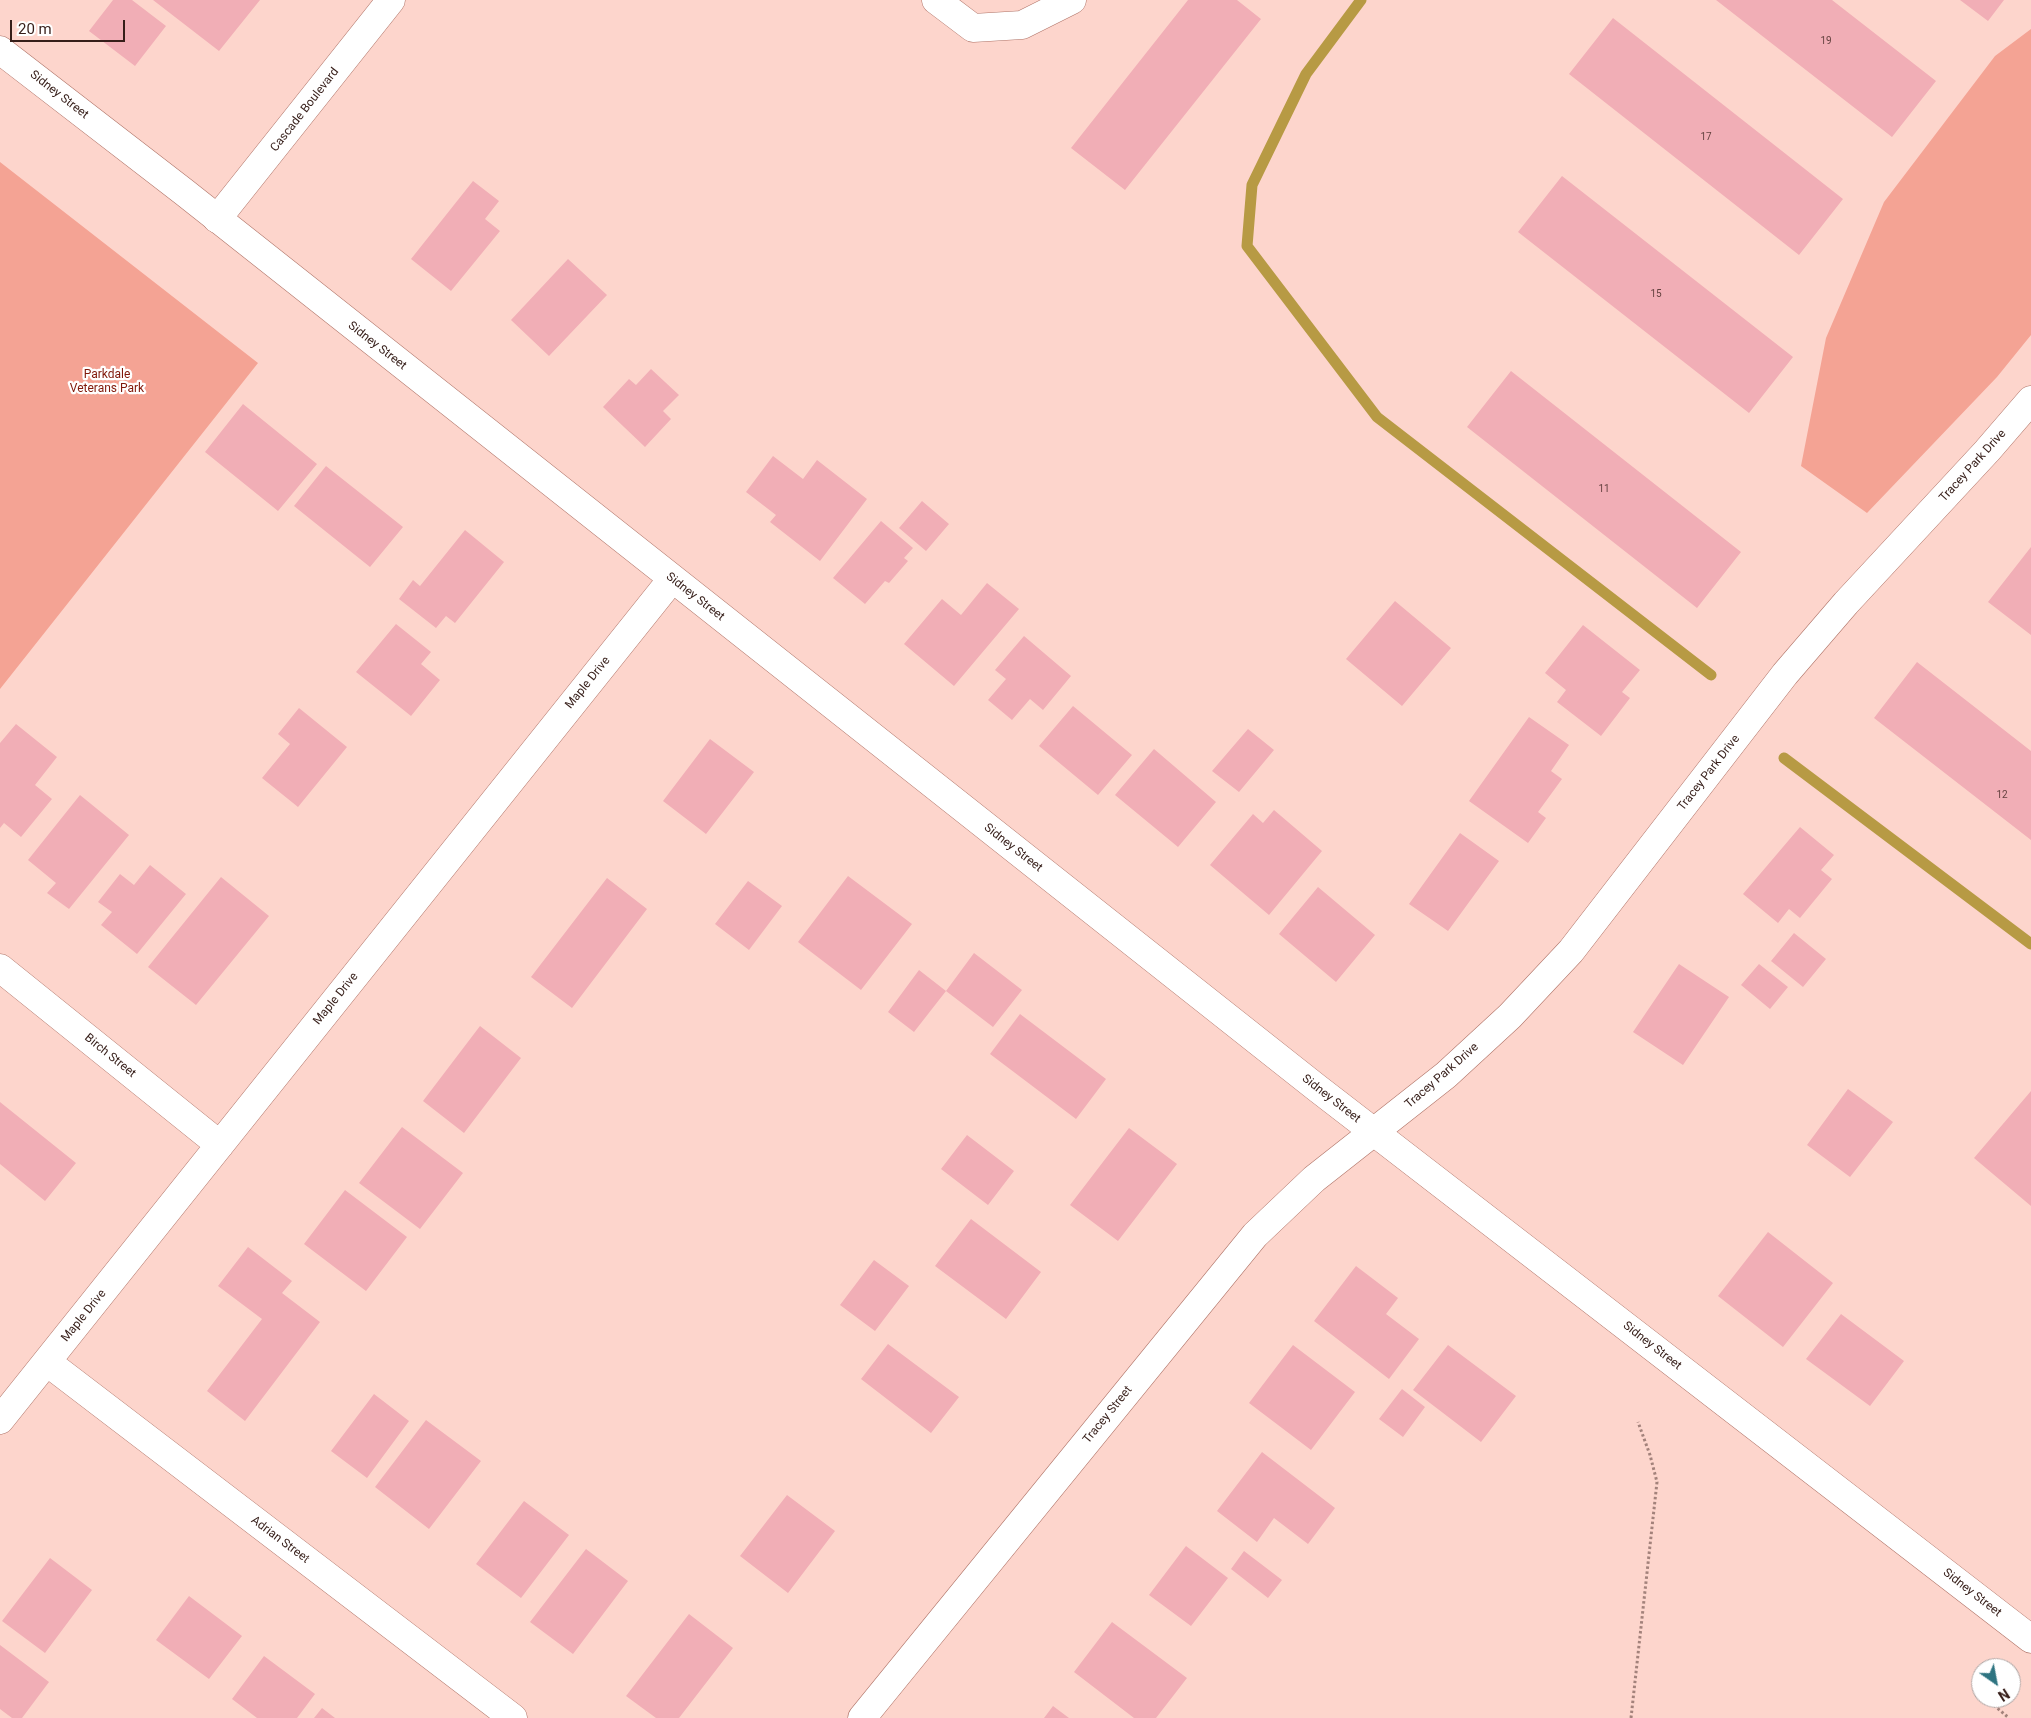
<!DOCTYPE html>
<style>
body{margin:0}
#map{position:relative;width:2031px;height:1718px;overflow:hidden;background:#fdd5cc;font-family:Roboto,sans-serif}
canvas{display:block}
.north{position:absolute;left:1971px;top:1658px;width:50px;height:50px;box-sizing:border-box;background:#fff;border:1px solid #afa5a3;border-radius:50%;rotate:147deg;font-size:14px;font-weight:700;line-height:20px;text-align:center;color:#361e19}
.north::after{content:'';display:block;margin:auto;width:18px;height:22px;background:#2e7481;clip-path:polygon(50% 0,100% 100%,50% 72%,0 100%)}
.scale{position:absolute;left:10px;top:20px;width:115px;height:22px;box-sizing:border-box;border:2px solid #361e19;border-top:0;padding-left:6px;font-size:15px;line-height:18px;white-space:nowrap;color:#361e19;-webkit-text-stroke:4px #fff;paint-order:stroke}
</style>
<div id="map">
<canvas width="2031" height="1718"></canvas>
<div class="north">N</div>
<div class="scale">20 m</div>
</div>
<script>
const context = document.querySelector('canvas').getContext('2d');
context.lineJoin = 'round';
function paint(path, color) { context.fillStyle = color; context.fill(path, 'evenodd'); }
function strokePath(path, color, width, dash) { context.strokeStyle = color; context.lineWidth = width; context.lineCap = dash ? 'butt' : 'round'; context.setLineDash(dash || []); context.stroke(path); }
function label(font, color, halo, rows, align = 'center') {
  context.font = font + ' Roboto,sans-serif'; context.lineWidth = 4.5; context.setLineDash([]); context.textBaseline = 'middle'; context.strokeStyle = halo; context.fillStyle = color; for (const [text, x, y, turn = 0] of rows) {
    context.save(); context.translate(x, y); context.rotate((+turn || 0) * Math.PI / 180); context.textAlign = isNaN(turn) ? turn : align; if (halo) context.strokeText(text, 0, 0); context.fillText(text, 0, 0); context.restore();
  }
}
const green = new Path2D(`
 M2031 29V335L1997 377 1867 513 1801 466 1826 338 1884 202 1995 56Z
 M0 162 258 363 0 689Z`);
const stream = new Path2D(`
 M1361 0 1306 74 1252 185 1247 246 1377 417 1711 675
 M1784 758 2031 944`);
const building = new Path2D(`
 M113 0H132L166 26 135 66 89 31Z
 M153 0H260L219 51Z
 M1188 0H1237L1261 19 1125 190 1071 148Z
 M1716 0H1832L1936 81 1892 137Z
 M1960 0H2004L1988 21Z
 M1613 18 1843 199 1799 255 1569 74Z
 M1562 176 1793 357 1749 413 1518 232Z
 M473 181 499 201 485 219 500 231 451 291 411 259Z
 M568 259 607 295 549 356 511 320Z
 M651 369 679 395 663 411 671 419 645 447 603 407 629 379 636 385Z
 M1511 371 1741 552 1697 608 1467 427Z
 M243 404 317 464 278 511 205 452Z
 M773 456 803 479 817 460 867 499 820 561 770 522 776 515 746 492Z
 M326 466 403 527 370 567 294 506Z
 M922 501 949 524 926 551 899 528Z
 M881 521 913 548 904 558 908 561 889 583 885 581 865 604 833 578Z
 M465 530 504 562 455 623 446 616 436 628 399 599 413 580 420 586Z
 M2031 547V635L1988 602Z
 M987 583 1019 609 954 686 904 644 942 599 961 615Z
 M1395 601 1451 648 1402 706 1346 659Z
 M396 624 431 652 421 664 440 680 411 716 356 672Z
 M1583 625 1640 670 1622 692 1630 698 1601 736 1557 702 1566 690 1545 673Z
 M1024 636 1071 676 1043 710 1030 699 1012 720 988 700 1006 679 995 670Z
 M1917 662 2031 751V840L1874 718Z
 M1073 706 1132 755 1098 795 1039 746Z
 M299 708 347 747 298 807 262 778 290 744 278 734Z
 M1529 717 1569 745 1551 771 1562 779 1538 812 1546 818 1528 843 1469 801Z
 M16 724 57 757 35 785 52 799 21 837 4 823 0 828V743Z
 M1248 729 1274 750 1239 792 1212 771Z
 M710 739 754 772 706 834 663 801Z
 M1154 749 1216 802 1178 847 1115 795Z
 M80 795 129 835 69 909 47 893 56 883 28 860Z
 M1274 810 1322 851 1269 915 1210 865 1253 814 1263 823Z
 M1800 827 1834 855 1821 870 1832 879 1800 918 1789 909 1778 923 1743 894Z
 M1460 833 1499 861 1448 931 1409 904Z
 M150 865 186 894 137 954 101 925 112 912 98 902 120 874 134 885Z
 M848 876 912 924 861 990 798 942Z
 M221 877 269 916 196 1005 148 967Z
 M607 878 647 909 572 1008 531 977Z
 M748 881 782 906 749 950 715 924Z
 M1318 887 1375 935 1336 982 1279 934Z
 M1794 933 1826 959 1803 987 1771 961Z
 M974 953 1022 990 993 1027 946 991 914 1032 888 1012 919 970 946 991Z
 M1679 964 1729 997 1683 1065 1633 1032Z
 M1759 964 1788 987 1770 1009 1741 985Z
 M1020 1014 1106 1079 1076 1119 990 1054Z
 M480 1026 521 1058 464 1133 423 1101Z
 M1848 1089 1893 1122 1850 1177 1807 1145Z
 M2031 1091V1206L1974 1158Z
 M0 1102 76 1163 45 1201 0 1164Z
 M402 1127 463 1173 420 1229 359 1183Z
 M1129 1128 1177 1164 1118 1241 1070 1205Z
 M967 1135 1014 1171 988 1205 941 1169Z
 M345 1190 407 1237 366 1291 304 1244Z
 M971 1219 1041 1272 1006 1319 935 1266Z
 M1768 1232 1833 1283 1783 1347 1718 1296Z
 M248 1247 292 1281 282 1293 320 1322 245 1421 207 1391 262 1319 218 1286Z
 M874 1260 909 1286 875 1331 840 1305Z
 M1356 1266 1398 1298 1386 1314 1419 1339 1389 1379 1314 1321Z
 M1841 1314 1904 1361 1870 1406 1806 1359Z
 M888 1344 959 1397 931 1433 861 1379Z
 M1293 1345 1355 1392 1311 1450 1249 1403Z
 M1448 1345 1516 1396 1481 1442 1413 1390Z
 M1402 1389 1425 1407 1403 1437 1379 1419Z
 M374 1394 409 1421 367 1478 331 1451Z
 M426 1420 481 1461 429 1529 375 1487Z
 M1262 1452 1335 1508 1308 1544 1274 1518 1257 1542 1217 1511Z
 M787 1495 835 1531 788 1593 740 1556Z
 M524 1501 569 1535 521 1598 476 1564Z
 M1186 1546 1228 1578 1191 1626 1149 1595Z
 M586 1549 628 1581 573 1654 530 1622Z
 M1244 1551 1282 1580 1268 1598 1231 1569Z
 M50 1558 92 1590 45 1653 2 1621Z
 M189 1596 242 1636 209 1679 156 1640Z
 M689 1614 733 1648 679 1718H656L626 1696Z
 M1112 1622 1187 1678 1156 1718H1134L1074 1672Z
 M0 1645 49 1682 22 1718H12L0 1709Z
 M264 1656 315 1694 297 1718H257L232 1699Z
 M1053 1706 1069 1718H1044Z
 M322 1708 335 1718H314Z`);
const path = new Path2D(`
 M1990 1702 2009 1718
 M1631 1718 1657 1482 1650 1455 1638 1422`);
const minor = new Path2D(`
 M936 0 973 28 1022 25 1072 0
 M217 219 391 0
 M0 968 220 1145
 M47 1362 513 1718
 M0 1420 672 579
 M862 1718 1255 1235 1314 1179 1446 1075 1510 1016 1571 951 1785 674 1846 603 1987 451 2031 400`);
const major = new Path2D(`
 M0 50 184 192 1317 1088 2031 1639`);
const numberNames = [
 ["19",1826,41],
 ["17",1706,137],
 ["15",1656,294],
 ["11",1604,489],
 ["12",2002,795]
];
const streetNames = [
 ["Sidney Street",59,95,38],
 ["Cascade Boulevard",305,110,-52],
 ["Sidney Street",377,346,38],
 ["Tracey Park Drive",1973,466,-48],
 ["Sidney Street",695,597,38],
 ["Maple Drive",588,683,-51],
 ["Tracey Park Drive",1709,773,-52],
 ["Sidney Street",1013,848,38],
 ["Maple Drive",336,999,-51],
 ["Birch Street",110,1056,39],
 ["Tracey Park Drive",1442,1076,-41],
 ["Sidney Street",1331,1099,38],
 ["Maple Drive",84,1316,-51],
 ["Sidney Street",1652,1346,38],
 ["Tracey Street",1108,1415,-51],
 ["Adrian Street",280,1540,37],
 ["Sidney Street",1972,1593,38]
];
const parkNames = [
 ["Parkdale",107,375],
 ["Veterans Park",107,389]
];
paint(green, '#f4a394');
strokePath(stream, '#b79a44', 11);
paint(building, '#f1aeb6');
strokePath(minor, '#af7367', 29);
strokePath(major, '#af7367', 29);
strokePath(path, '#a3827b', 3, [2.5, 2.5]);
strokePath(minor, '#fff', 28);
strokePath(major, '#fff', 28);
label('10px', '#654240', null, numberNames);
label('12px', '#361e19', '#fff', streetNames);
label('12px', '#80180a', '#fff', parkNames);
</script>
